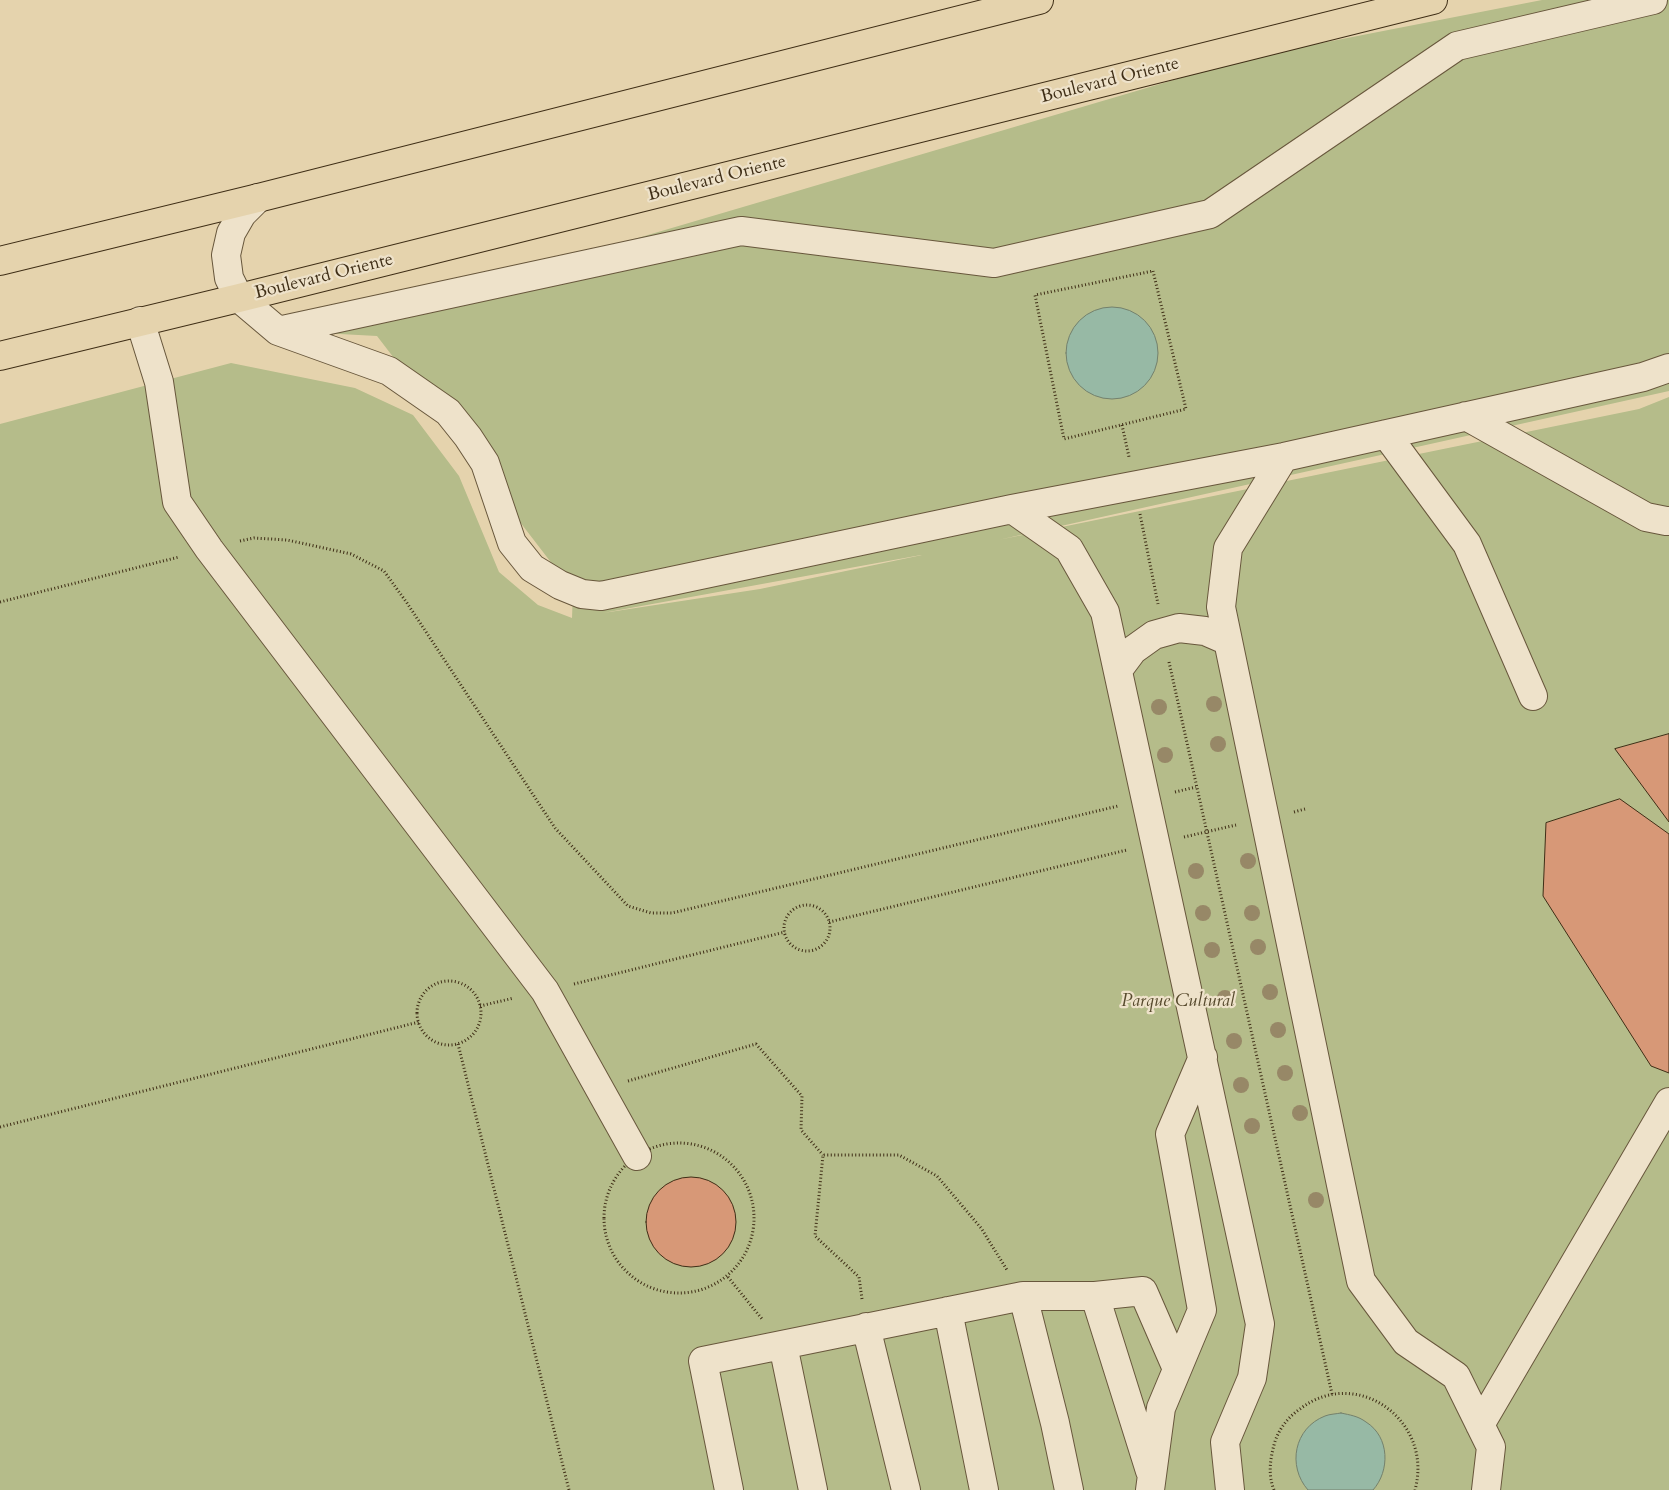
<!DOCTYPE html>
<style>
body{margin:0}
canvas{display:block;background:#e5d3ad}
</style>
<canvas width="1669" height="1490"></canvas>
<script>
const context = document.querySelector('canvas').getContext('2d');
context.lineJoin = 'round';
function paint(path, color) { context.fillStyle = color; context.fill(path, 'evenodd'); }
function strokePath(path, color, width, dash) { context.strokeStyle = color; context.lineWidth = width; context.lineCap = dash ? 'butt' : 'round'; context.setLineDash(dash || []); context.stroke(path); }
function label(font, color, halo, rows, align = 'center') {
  context.font = font + ' Cardo,serif'; context.lineWidth = 4.5; context.setLineDash([]); context.textBaseline = 'middle'; context.strokeStyle = halo; context.fillStyle = color; for (const [text, x, y, turn = 0] of rows) {
    context.save(); context.translate(x, y); context.rotate((+turn || 0) * Math.PI / 180); context.textAlign = isNaN(turn) ? turn : align; if (halo) context.strokeText(text, 0, 0); context.fillText(text, 0, 0); context.restore();
  }
}
const green = new Path2D(`
 M1542 0H1669V391L998 540 1639 409 1669 397V1490H0V424L231 363 355 388 413 415 459 476 499 572 538 605 572 618 573 591 377 336 321 333 353 322 1255 56ZM922 555 760 589 603 613 921 555Z`);
const water = new Path2D(`
 M1066 353a46 46 0 1 1 92 0a46 46 0 1 1-92 0Z
 M1341 1413C1350 1415 1358 1416 1366 1422 1390 1437 1390 1471 1373 1490H1308C1287 1466 1294 1428 1325 1416 1330 1414 1336 1414 1341 1413Z`);
const building = new Path2D(`
 M1669 734V822L1615 749Z
 M1620 799 1669 834V1073L1651 1066 1543 896 1546 823Z
 M646 1222a45 45 0 1 1 90 0a45 45 0 1 1-90 0Z`);
const path = new Path2D(`
 M1153 271 1186 409 1064 439 1035 295Z
 M1122 425 1129 457
 M1140 514 1158 604
 M240 541 254 538 287 540 351 554 384 571 407 603 555 828 628 906 651 913H672L1118 806
 M0 602 179 557
 M1169 662 1332 1394
 M1175 792 1196 787
 M1294 812 1305 809
 M1184 837 1236 825
 M784 928a23 23 0 1 1 46 0a23 23 0 1 1-46 0Z
 M829 922 1127 850
 M417 1013a32 32 0 1 1 64 0a32 32 0 1 1-64 0Z
 M574 984 785 932
 M480 1006 514 998
 M458 1044 569 1490
 M628 1081 756 1044 802 1096 801 1130 823 1155
 M0 1127 419 1022
 M604 1218a75 75 0 1 1 150 0a75 75 0 1 1-150 0Z
 M728 1277 762 1319
 M862 1299 859 1277 815 1236 823 1155H899L937 1176 981 1228 1007 1270
 M1274 1490C1268 1475 1270 1460 1274 1445 1278 1430 1287 1418 1300 1409 1357 1365 1434 1421 1415 1490`);
const minor = new Path2D(`
 M258 198 242 214 231 233 226 255 229 278 239 298 278 331 389 371 448 412 468 437 485 463 512 543 532 568 560 585 582 594 601 596 1012 509 1284 457 1643 377 1669 368
 M140 321 159 382 177 502 209 549 545 991 637 1156
 M278 331 741 231 994 263 1210 214 1457 46 1653 0
 M1466 416 1646 517 1666 521H1669
 M1386 434 1467 544 1533 696
 M1284 457 1228 548 1221 607 1361 1281 1406 1342 1456 1376 1491 1447 1486 1490
 M1012 509 1069 549 1105 612 1260 1324 1252 1378 1225 1442 1230 1490
 M1118 670 1133 650 1154 635 1179 628 1205 631 1228 641
 M1023 1296 1055 1423 1069 1490
 M1095 1296 1150 1471
 M948 1311 984 1490
 M866 1327 906 1490
 M783 1345 813 1490
 M1480 1425 1669 1102
 M729 1490 703 1361 1023 1296H1095L1143 1291 1177 1369
 M1150 1490 1161 1408 1202 1310 1170 1134 1203 1057`);
const major = new Path2D(`
 M0 261 258 198 1039 0
 M0 356 239 298 1433 0`);
const trees = [
 [1214,704],
 [1159,707],
 [1218,744],
 [1165,755],
 [1248,861],
 [1196,871],
 [1203,913],
 [1252,913],
 [1258,947],
 [1212,950],
 [1270,992],
 [1225,998],
 [1278,1030],
 [1234,1041],
 [1285,1073],
 [1241,1085],
 [1300,1113],
 [1252,1126],
 [1316,1200]
];
const streetNames = [
 ["Boulevard Oriente",1110,81,-14],
 ["Boulevard Oriente",717,179,-14],
 ["Boulevard Oriente",324,277,-14]
];
const parkNames = [
 ["Parque Cultural",1178,1002]
];
paint(green, '#b5bc8a');
paint(water, '#97b9a5');
strokePath(water, '#74816c', 1);
paint(building, '#d79877');
strokePath(building, '#3f2e16', 1);
strokePath(minor, '#68573c', 30);
strokePath(major, '#3f2e16', 30);
strokePath(path, '#3f2e16', 3, [1, 2.5]);
strokePath(minor, '#eee2ca', 28);
strokePath(major, '#e5d3ad', 28);
context.fillStyle = '#978867';
for (const [x, y] of trees) { context.beginPath(); context.arc(x, y, 8, 0, 2 * Math.PI); context.fill(); }
label('18px', '#3f2e16', '#eee2ca', streetNames);
label('italic 18px', '#574a2d', '#eee2ca', parkNames);
</script>
